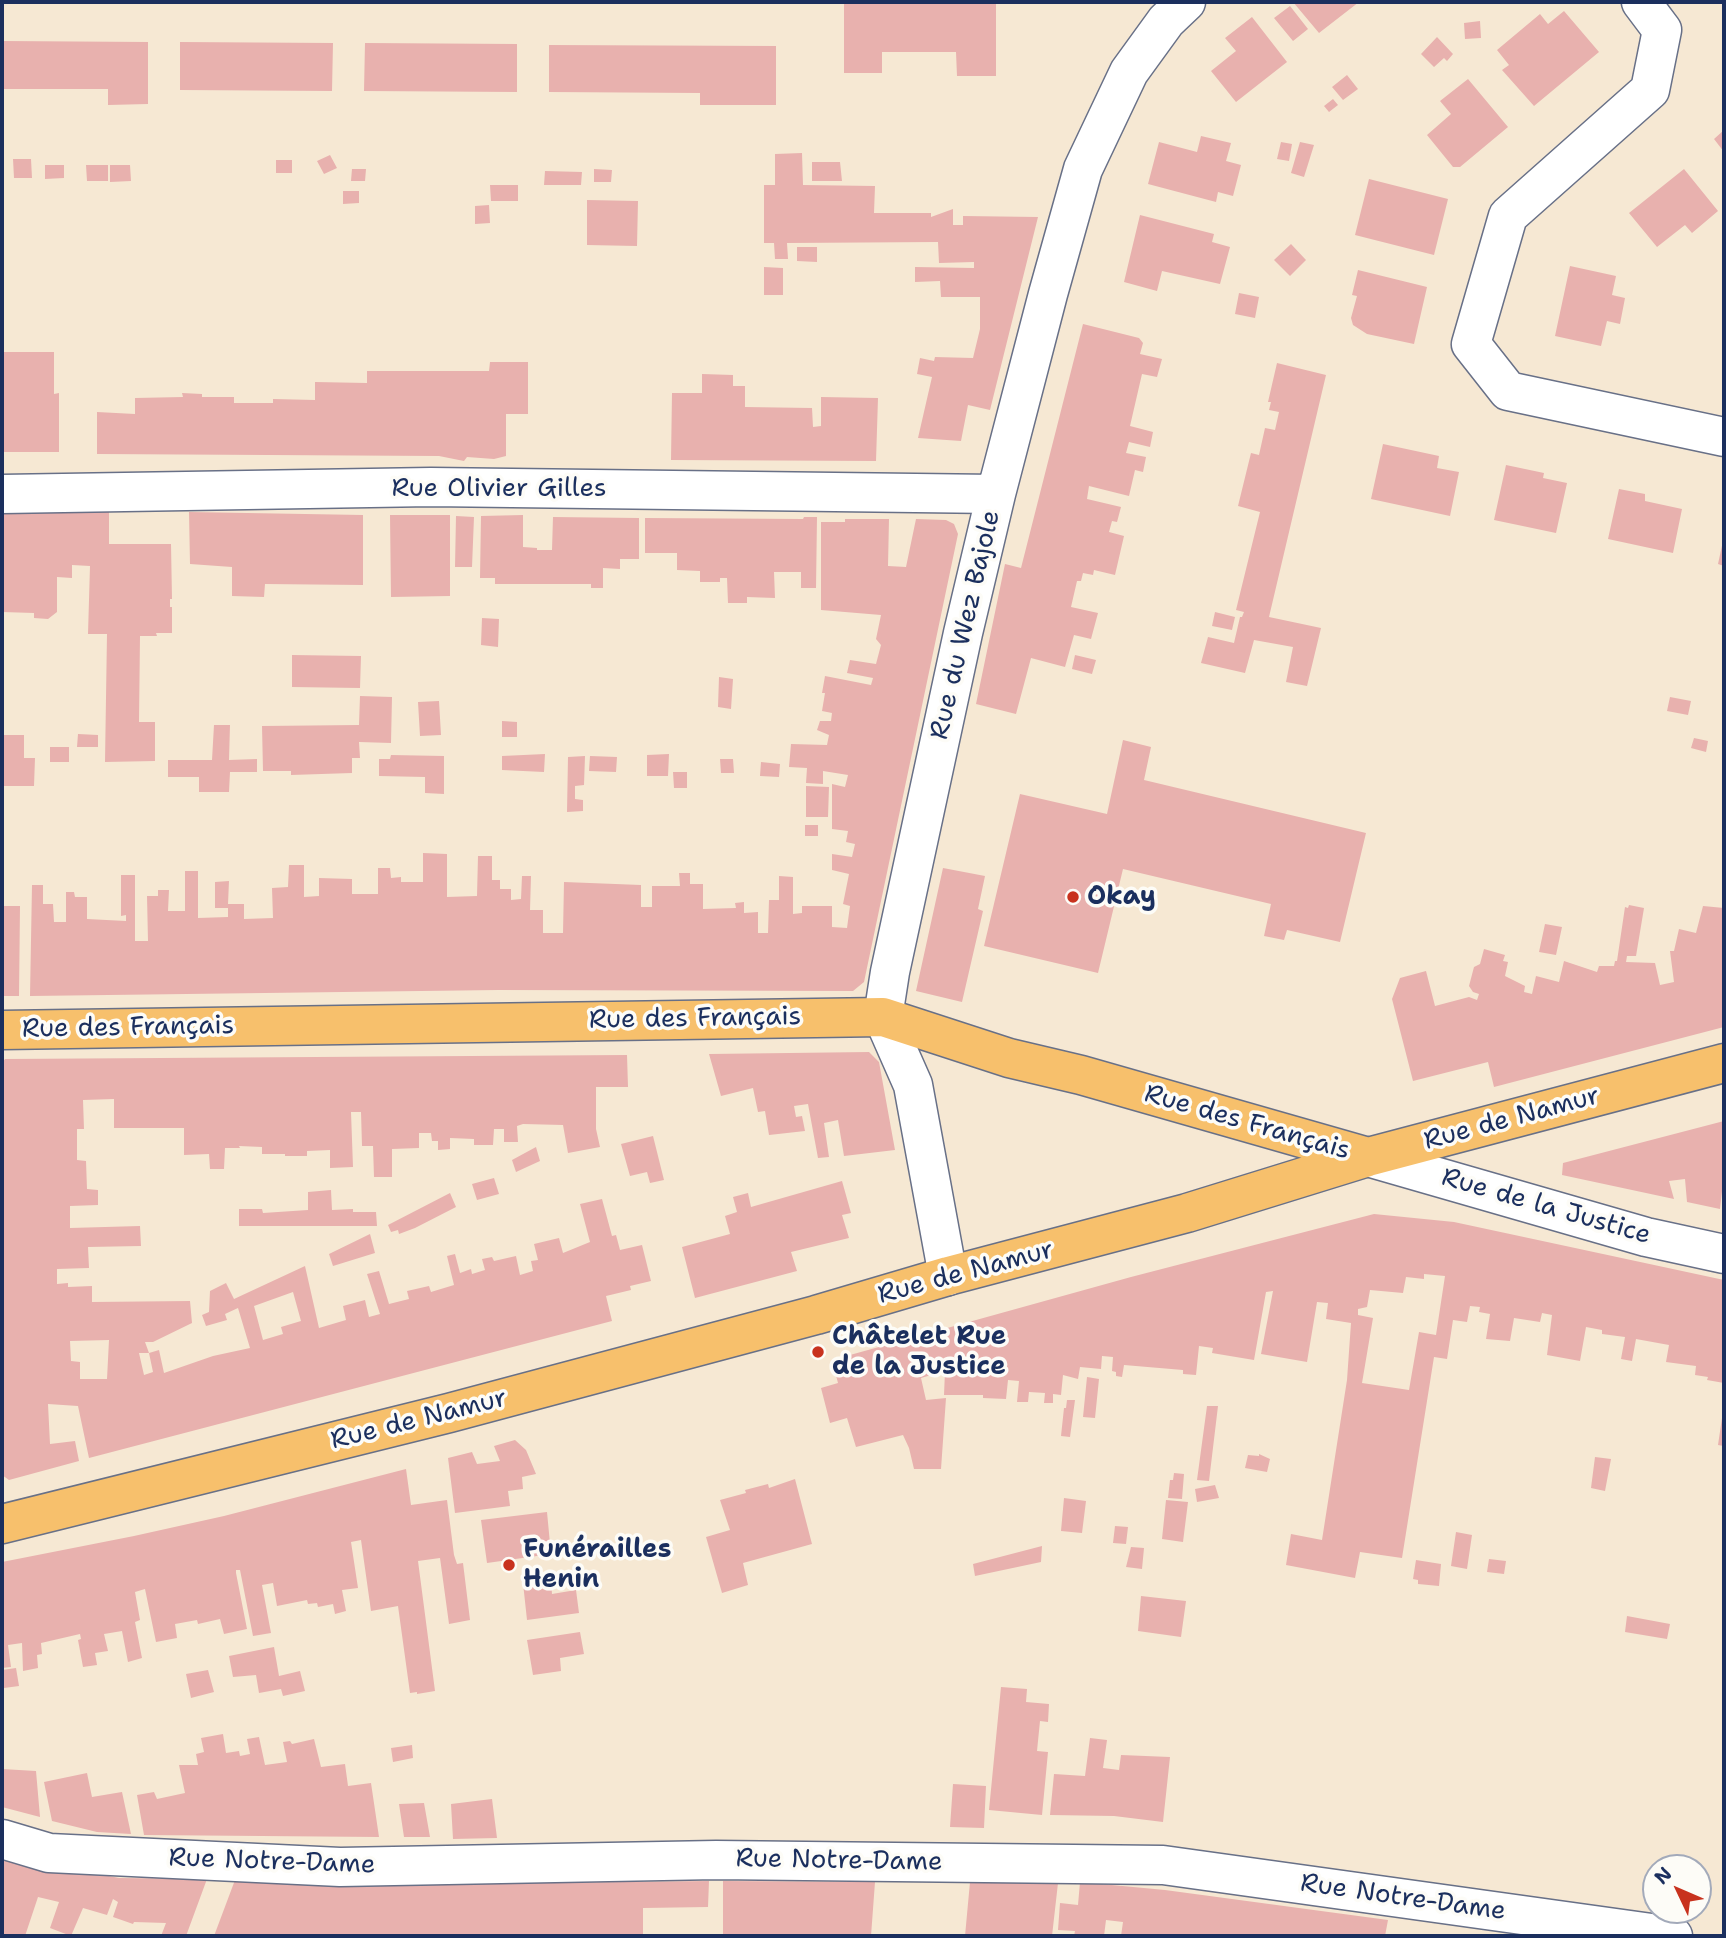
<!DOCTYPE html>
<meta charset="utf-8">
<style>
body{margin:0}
#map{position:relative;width:1726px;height:1938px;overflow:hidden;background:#f6e8d3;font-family:"Shantell Sans",sans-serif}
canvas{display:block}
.frame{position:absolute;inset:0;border:4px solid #1b2f5e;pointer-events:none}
.north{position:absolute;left:1642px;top:1854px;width:70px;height:70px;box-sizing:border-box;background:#fdfcf7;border:2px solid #a3aaba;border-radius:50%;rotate:314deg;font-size:19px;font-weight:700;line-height:28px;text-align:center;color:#1b2f5e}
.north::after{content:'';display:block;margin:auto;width:24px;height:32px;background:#c8321e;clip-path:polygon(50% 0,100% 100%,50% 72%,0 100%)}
</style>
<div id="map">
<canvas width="1726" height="1938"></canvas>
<div class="frame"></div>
<div class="north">N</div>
</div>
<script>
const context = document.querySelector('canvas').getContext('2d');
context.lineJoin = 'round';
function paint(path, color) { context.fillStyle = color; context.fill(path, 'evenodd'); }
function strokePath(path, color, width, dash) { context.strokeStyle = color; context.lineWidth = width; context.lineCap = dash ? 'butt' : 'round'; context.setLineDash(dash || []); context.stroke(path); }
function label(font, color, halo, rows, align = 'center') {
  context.font = font + ' "Shantell Sans",sans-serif'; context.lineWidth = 7; context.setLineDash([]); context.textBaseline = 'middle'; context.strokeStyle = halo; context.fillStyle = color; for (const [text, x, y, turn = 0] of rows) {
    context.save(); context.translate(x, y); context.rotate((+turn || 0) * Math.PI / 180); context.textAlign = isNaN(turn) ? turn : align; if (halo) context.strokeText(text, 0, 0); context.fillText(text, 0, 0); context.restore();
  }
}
const building = new Path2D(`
 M1293 2H1359L1319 33Z
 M844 4H996V76H957L956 52H882V73H844Z
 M1290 6 1308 29 1293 41 1274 18Z
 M1564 11 1599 52 1534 106 1502 70 1509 65 1497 50 1540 14 1548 24Z
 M1252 17 1287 62 1236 102 1211 71 1236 51 1225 38Z
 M1480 21 1481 38 1465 39 1464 23Z
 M1437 37 1453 54 1447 61 1444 58 1434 67 1421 54Z
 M2 41 148 42V104L108 105V89H2Z
 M180 42 333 43 332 91 180 90Z
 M365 43 517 44V92L364 91Z
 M549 45 776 46V105H700V93L549 92Z
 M1347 75 1358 89 1343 100 1332 87Z
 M1468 79 1508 127 1460 167H1453L1427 135 1451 114 1440 101Z
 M1333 99 1338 105 1329 112 1324 106Z
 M1724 130V152L1714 139Z
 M1201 136 1231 143 1226 161 1241 165 1233 196 1218 192 1216 202 1148 184 1159 142 1197 152Z
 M1281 142 1292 144 1289 161 1277 159Z
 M1300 142 1314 145 1304 177 1291 173Z
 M802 153 803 185 875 186 874 213H931V217L953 209V225H963V216L1038 217 990 410 968 405 961 441 918 438 932 377 917 374 920 358 934 361 935 357 973 358 980 329V297H941L940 281 915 282V267L974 268V262L939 263 938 242 787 243 788 259H775L774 243H764V185H775V154Z
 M330 155 337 168 324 174 317 161Z
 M13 159H31L32 178H14Z
 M276 160H292V173H276Z
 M812 162H840L842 181H812Z
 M45 165H64V178L45 179Z
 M86 165H108V181H87Z
 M110 165H130L131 181 110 182Z
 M352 169H366L365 181H351Z
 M594 169 612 170 611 182H594Z
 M1684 169 1718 211 1692 233 1685 225 1657 247 1629 213Z
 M545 171 582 172 581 185H544Z
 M1369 179 1448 199 1434 255 1355 235Z
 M490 185H518V201H491Z
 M343 191H359V203L343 204Z
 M587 200 638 201 637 246 587 245Z
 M489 205 490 223 475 224V206Z
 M1140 215 1214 234 1212 242 1230 247 1220 284 1162 271 1157 291 1124 282Z
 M1291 244 1306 260 1290 276 1274 260Z
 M797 247H817V262L797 261Z
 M1570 266 1616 276 1612 295 1625 298 1620 324 1607 321 1601 346 1555 336Z
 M764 267 783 268V295H764Z
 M1358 270 1427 287 1414 344 1367 334 1353 325 1351 318 1357 296 1352 295Z
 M1239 293 1259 297 1255 318 1235 314Z
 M1083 324 1139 338 1143 343 1140 354 1162 359 1157 377 1142 374 1130 426 1153 432 1150 447 1129 442 1126 453 1146 457 1143 472 1135 470 1129 496 1089 486 1087 499 1121 507 1117 522 1112 521 1109 532 1124 536 1115 575 1094 570 1093 575 1083 573 1081 581H1077L1071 607 1098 613 1091 639 1074 635 1065 667 1031 658 1016 714 976 704 1005 564 1021 568Z
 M3 352H54V394L59 393V452H2Z
 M490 362H528V414H506V456L494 459 467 457 464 461 439 456 97 454V412L135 414V398L183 397 182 393 202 394V397H234V403H273V399L315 400V382L367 383V371H489Z
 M1277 363 1326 375 1269 617 1321 628 1307 686 1286 682 1293 647 1254 640 1245 673 1201 663 1208 637 1234 643 1240 617H1242L1244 612 1236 610 1260 512 1238 506 1251 453 1259 455 1265 428 1275 430 1279 412 1269 410 1271 402H1268Z
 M702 374 733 375V386H745V407L812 408 813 427 821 426V397L878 398 876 461 671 460 672 393H702Z
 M1383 444 1439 456 1437 468 1459 472 1450 516 1371 499Z
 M1506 465 1544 473 1543 478 1567 483 1556 533 1494 520Z
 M1619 489 1645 494V501L1682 509 1673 553 1608 539Z
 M2 511 109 512V544H171L172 599H170V607H172V633H156L157 636H140L139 722H155V761L105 762 107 634H88L90 566 72 565V578L57 577V612L48 619 34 618V613L2 612Z
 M189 512 363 515V585L265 584 264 597 232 596V567L190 564Z
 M390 515H450V596L391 597Z
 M523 515V547L537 548V550H552L553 517 639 518V559H620V569L603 568V588H591V584H495V578H480L481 516Z
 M456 516 474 517 472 567H455Z
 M804 517H817L816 588H801V572H774L775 598 747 597V603H728L727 578H720V582H700V571L677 570V553H645V518L803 519Z
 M845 519H889L888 566 906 567 916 519 946 520 954 524 958 534 864 982 853 991 499 990 30 996 32 885H43V904H53L54 922H66V892H74L75 897H87V919L126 921V915L121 916V875H135V941H148L147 896H158V890H169L168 911H185V871H198V918L228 917V908H215V882L229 881 228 904H244V919L273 918 272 888 288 887 289 865H304V897L319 896V878L352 879V894H378V868H390L391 878 401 877V882H423V853L447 854V897L477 896 478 856H492V880H500V889H511V900L521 899 522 876H531L530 910H543V933H563L564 882 641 885V907H652V886H680L679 873H690V884H703V909L736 908 735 903 744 902V913L758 912V933H768L769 900H779V876L793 877V914L802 913V906H832V927L847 928 850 906 843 904 849 874 832 870V854L852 857 855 844 846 842 848 831 832 829V784L845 787 848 775 823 771V784L806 783 807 768 789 767 791 744 827 745 829 735 817 730 820 721H831L832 713 822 711 825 693H822L825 676 871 685 873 678 847 673 850 660 876 664 881 645 876 639 881 615 821 610V522H845Z
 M1723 541H1724V566L1718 564Z
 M1215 612 1235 617 1232 630 1212 626Z
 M482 618 499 619 498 647 481 645Z
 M292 655 361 656 360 688 292 687Z
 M1075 655 1096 660 1092 674 1072 669Z
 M719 677 733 679 731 709 718 707Z
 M360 696 392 697 391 743 359 742 360 758H352V773L291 775V771H263L262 726 359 725Z
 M1670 697 1691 701 1688 715 1667 711Z
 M439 701 441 735 420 736 418 702Z
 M502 721 517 722V737H502Z
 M214 725H230L229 760 257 759V772H230L229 792H199V777H168V760H212Z
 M78 734 98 735V747H77Z
 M2 735H24V758H35L34 786H2Z
 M1694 738 1708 741 1706 752 1691 748Z
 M1123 740 1151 747 1144 780 1366 833 1340 942 1287 930 1284 940 1264 936 1271 904 1123 869 1098 973 984 946 1020 794 1107 814Z
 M50 747H69V762H50Z
 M545 754 544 772 502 770V756Z
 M669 754 668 776H647V755Z
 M391 755 444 756V794L425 793V777L379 776V759H390Z
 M585 756 584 785 575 786V799L583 800V811L567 812 568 757Z
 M590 756 617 757 616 772 589 771Z
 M720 759H733L734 773H721Z
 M761 762 780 764 779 777 760 776Z
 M673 772H687V788H674Z
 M806 786 829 787 828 817H806Z
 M805 825H818V836H805Z
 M943 868 985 876 978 909 983 911 962 1002 916 991Z
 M1629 905 1644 908 1636 956H1627L1626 962 1655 963 1660 985 1674 982 1670 951H1674L1679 929 1696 933 1703 906 1724 908V914L1722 915 1724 931V1027L1494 1087 1488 1062 1413 1081 1392 999 1400 978 1426 971 1435 1006 1469 997 1477 1000 1479 994 1473 992 1469 986 1474 967 1480 964 1484 949 1505 955 1503 961 1508 962 1505 976 1525 986 1524 992 1532 994 1536 976 1559 982 1564 961 1597 972 1599 966H1614L1615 961H1617L1625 907 1628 908Z
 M2 906H20L19 996H2Z
 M1545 924 1562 927 1556 955 1539 952Z
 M869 1052 879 1062 895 1150 844 1156 838 1120 824 1123 829 1157 818 1158 808 1104 794 1106 796 1117 802 1116 805 1131 769 1135 765 1111 758 1112 753 1088 721 1096 709 1054Z
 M627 1055 628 1087H596V1129L600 1147 568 1153 563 1125 523 1124 517 1126 518 1142H504V1129H494L493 1145H474V1139L450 1138V1149L438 1150V1141H432L431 1133H419V1148L392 1149V1177H374L373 1146H362L361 1112H351L353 1167 330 1168V1150L307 1151V1156H285V1154H262V1147L239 1146 240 1148H225L224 1169H210L209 1154 184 1155V1128H114V1099L83 1100 84 1129H77V1160L86 1161 87 1189 98 1190V1205L70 1206V1228L140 1226 141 1246 88 1247 89 1268 57 1269V1284L68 1283V1287L92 1286V1302L190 1301 192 1323 153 1342H145L149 1353H139L144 1375 153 1372 149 1353 159 1350 164 1373 213 1356 250 1348 238 1308 225 1314 227 1320 206 1326 202 1315 209 1312 210 1291 226 1283 234 1299 305 1266 319 1328 346 1320 343 1306 365 1300 369 1317 380 1314 367 1274 379 1271 389 1304 409 1299 407 1291 429 1286 431 1292 454 1285 447 1256 455 1254 460 1273 471 1269 472 1274 485 1270 482 1259 492 1257 494 1261 516 1256 520 1275 533 1271 531 1261 538 1260 534 1244 559 1238 563 1253 590 1242 580 1204 602 1199 612 1236 616 1235 620 1250 642 1245 651 1281 630 1286 631 1290 606 1296 612 1321 89 1458 78 1406 48 1404 50 1444 75 1441 79 1461 9 1480 2 1475V1063L5 1059ZM293 1292 301 1321 281 1327 283 1334 263 1340 254 1306ZM109 1340 107 1379H80V1362L71 1361 70 1341Z
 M1724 1121V1191H1722L1720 1209 1687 1202 1685 1179 1669 1181 1674 1199 1562 1175 1563 1163Z
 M653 1136 664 1180 650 1183 647 1172 630 1176 621 1144Z
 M536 1147 540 1161 516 1172 512 1160Z
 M494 1178 499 1194 477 1200 472 1184Z
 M842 1181 851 1213 842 1215 849 1238 791 1252 797 1271 695 1298 682 1247 730 1234 725 1216 737 1212 733 1197 748 1193 751 1207Z
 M331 1190 332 1210 353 1209V1212H376L377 1226H239V1209H262L263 1213 308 1210V1192Z
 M450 1193 456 1207 415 1228 399 1234 398 1230 391 1232 388 1225Z
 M1374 1214 1454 1222 1724 1280V1383L1707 1380 1708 1377 1695 1375 1696 1366 1666 1362 1669 1345 1636 1339 1632 1361 1621 1359 1625 1337 1602 1334V1330L1586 1327 1580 1361 1547 1355 1552 1315 1542 1313 1540 1322 1514 1318 1510 1341 1486 1339 1490 1314 1479 1312 1480 1307 1470 1306 1467 1322 1453 1320 1447 1359 1434 1357 1402 1558 1360 1552 1355 1578 1286 1565 1291 1534 1322 1540 1347 1380 1351 1323 1326 1319 1328 1303 1317 1302 1307 1362 1261 1354 1273 1291 1266 1292 1254 1360 1212 1353 1213 1348 1199 1346 1196 1375 1183 1374V1370L1124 1365 1122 1377 1116 1376V1372L1112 1371 1113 1357 1102 1356 1101 1369 1080 1367 1078 1379 1063 1375 1061 1395 1053 1394V1403H1044L1045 1393 1029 1392 1028 1402H1017L1019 1381 1008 1380 1006 1399 983 1398V1395H944L945 1371 921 1378 926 1400 946 1398 941 1469H914L909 1448 903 1435 856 1447 847 1418 830 1423 821 1388 838 1383 832 1360 1131 1277ZM1424 1274 1445 1276 1436 1335 1419 1332 1409 1390 1362 1383 1373 1318 1358 1315V1309L1367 1307 1370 1290 1403 1293 1406 1277 1424 1279Z
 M370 1234 375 1253 333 1266 329 1254Z
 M1087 1377 1099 1379 1095 1418 1083 1417Z
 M1067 1400H1075L1070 1437 1061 1436 1064 1408H1066Z
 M1207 1406H1218L1209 1481 1197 1480Z
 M1722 1418H1724V1446L1718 1445Z
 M515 1440 526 1450 536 1474 522 1477 523 1489 508 1491 510 1506 455 1513 448 1458 472 1452 477 1464 500 1461 494 1446Z
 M1259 1454 1270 1459 1267 1472 1245 1468 1248 1455 1259 1456Z
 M1595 1457 1611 1459 1605 1491 1591 1488Z
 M406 1469 411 1505 447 1500 454 1555 457 1564 463 1563 470 1620 449 1624 440 1558 418 1561 435 1691 417 1694V1692L410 1693 398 1606 371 1611 361 1540 351 1542 358 1588 342 1590 346 1611 335 1614 333 1604 318 1607 317 1603 308 1604 307 1600 277 1606 273 1583 262 1585 271 1633 253 1636 240 1570H236V1573L247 1629 224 1634 220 1619 198 1624 197 1620 175 1624 177 1638 156 1642 145 1589 135 1592 140 1620 135 1622 142 1658 128 1662 122 1631 104 1634 108 1651 95 1653 97 1665 83 1667 78 1640 81 1639 80 1634 41 1643 42 1654 37 1655 38 1668 23 1671 22 1643 8 1645 11 1667 2 1668V1562L134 1536 224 1516Z
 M1174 1473 1184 1474 1182 1499 1168 1498 1170 1480H1173Z
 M795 1479 812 1544 743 1563 748 1585 722 1593 706 1537 730 1530 720 1500 746 1493 745 1490 768 1484 769 1488Z
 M1215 1485 1219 1498 1197 1502 1195 1489Z
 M1064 1498 1086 1501 1082 1533 1061 1531Z
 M1166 1500 1188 1502 1183 1542 1162 1539Z
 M547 1512 551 1554 487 1563 481 1520Z
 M1115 1526 1128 1527 1126 1544 1113 1543Z
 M1456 1532 1472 1535 1467 1569 1451 1566Z
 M1042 1546 1041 1562 975 1576 973 1564Z
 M1131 1547 1144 1548 1142 1569 1126 1567Z
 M1489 1559 1506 1561 1504 1574 1487 1572Z
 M1416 1560 1441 1564 1439 1586 1418 1584V1580L1413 1579Z
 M551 1580 552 1594 576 1590 579 1613 527 1620 523 1583Z
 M1141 1596 1186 1601 1181 1637 1138 1631Z
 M1627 1616 1670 1624 1667 1639 1625 1632Z
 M580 1632 584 1654 560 1658 561 1671 533 1675 527 1640Z
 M274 1647 279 1676 300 1671 305 1691 283 1696 281 1689 259 1693 256 1675 233 1677 229 1656Z
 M16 1668 19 1686 4 1688 2 1670Z
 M208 1670 214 1692 191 1698 186 1674Z
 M1001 1687 1027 1689 1026 1702 1049 1704 1048 1722 1040 1721 1037 1751 1048 1752 1042 1815 989 1810Z
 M223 1734 226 1753 239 1751 240 1756 250 1754 247 1739 259 1737 265 1765 287 1762 283 1742 290 1741 292 1744 314 1739 321 1767 345 1764 348 1786 371 1783 379 1837 144 1835 137 1795 154 1792 157 1799 185 1793 179 1765H198L196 1754 204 1752 201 1738Z
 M1090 1738 1107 1740 1103 1768 1119 1770 1121 1755 1170 1757 1163 1822 1114 1816 1050 1815 1054 1774 1085 1776Z
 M412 1745 413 1758 393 1762 391 1748Z
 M2 1769 36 1771 40 1817 2 1807Z
 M87 1773 92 1797 122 1792 131 1834 97 1832 52 1821 44 1782Z
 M953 1784 986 1786 984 1828 950 1827Z
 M492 1799 497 1838 453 1839 451 1804Z
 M424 1803 430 1837H404L399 1804Z
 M2 1855 119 1878 207 1879 186 1936H161L166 1923 134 1922 133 1924 113 1917 118 1902 113 1899 107 1915 83 1908 71 1936 50 1928 59 1902 38 1897 25 1936H2Z
 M235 1880 537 1883 709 1881 708 1907 643 1908V1936H214Z
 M723 1881 875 1882 871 1936H723Z
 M970 1882 1058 1883 1052 1936H965Z
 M1080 1882 1165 1890 1388 1920 1385 1936H1121L1123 1922 1106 1920 1104 1936H1074L1075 1931 1058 1930 1060 1903 1078 1905Z`);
const minor = new Path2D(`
 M1641 2 1662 30 1650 90 1508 216 1471 344 1508 391 1724 437
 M2 494 431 487 996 494
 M1368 1157 1646 1237 1724 1254
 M948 1276 913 1085 883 1017 890 972 963 633 996 494 1048 294 1083 169 1129 72 1166 21 1186 2
 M2 1839 49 1853 340 1867 716 1860 1163 1865 1673 1936`);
const major = new Path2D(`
 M2 1030 883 1017 1009 1058 1081 1075 1368 1157
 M2 1524 449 1413 816 1315 948 1276 1187 1213 1368 1157 1724 1063`);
const markers = [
 [1073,897,7,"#c8321e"],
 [818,1352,7,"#c8321e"],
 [509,1565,7,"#c8321e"]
];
const streetNames = [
 ["Rue Olivier Gilles",499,489],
 ["Rue du Wez Bajole",966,625,-77],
 ["Rue des Français",695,1019,-1],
 ["Rue des Français",128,1028,-1],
 ["Rue de Namur",1512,1119,-15],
 ["Rue des Français",1247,1123,16],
 ["Rue de la Justice",1546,1207,16],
 ["Rue de Namur",966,1273,-15],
 ["Rue de Namur",419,1420,-14],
 ["Rue Notre-Dame",839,1861,1],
 ["Rue Notre-Dame",272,1862,2],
 ["Rue Notre-Dame",1403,1898,8]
];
const poiNames = [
 ["Okay",1087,897],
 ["Châtelet Rue",832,1337],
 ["de la Justice",832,1367],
 ["Funérailles",523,1550],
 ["Henin",523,1580]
];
paint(building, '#e8b1ae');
strokePath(minor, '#687087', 41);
strokePath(major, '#687087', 41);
strokePath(minor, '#fff', 38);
strokePath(major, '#f7c06c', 38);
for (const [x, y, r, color] of markers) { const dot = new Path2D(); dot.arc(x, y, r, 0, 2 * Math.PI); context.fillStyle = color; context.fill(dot); strokePath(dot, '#fdfcf7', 2.5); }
label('26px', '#1b2f5e', '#fdfcf7', streetNames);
label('bold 26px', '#1b2f5e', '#fdfcf7', poiNames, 'left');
</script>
